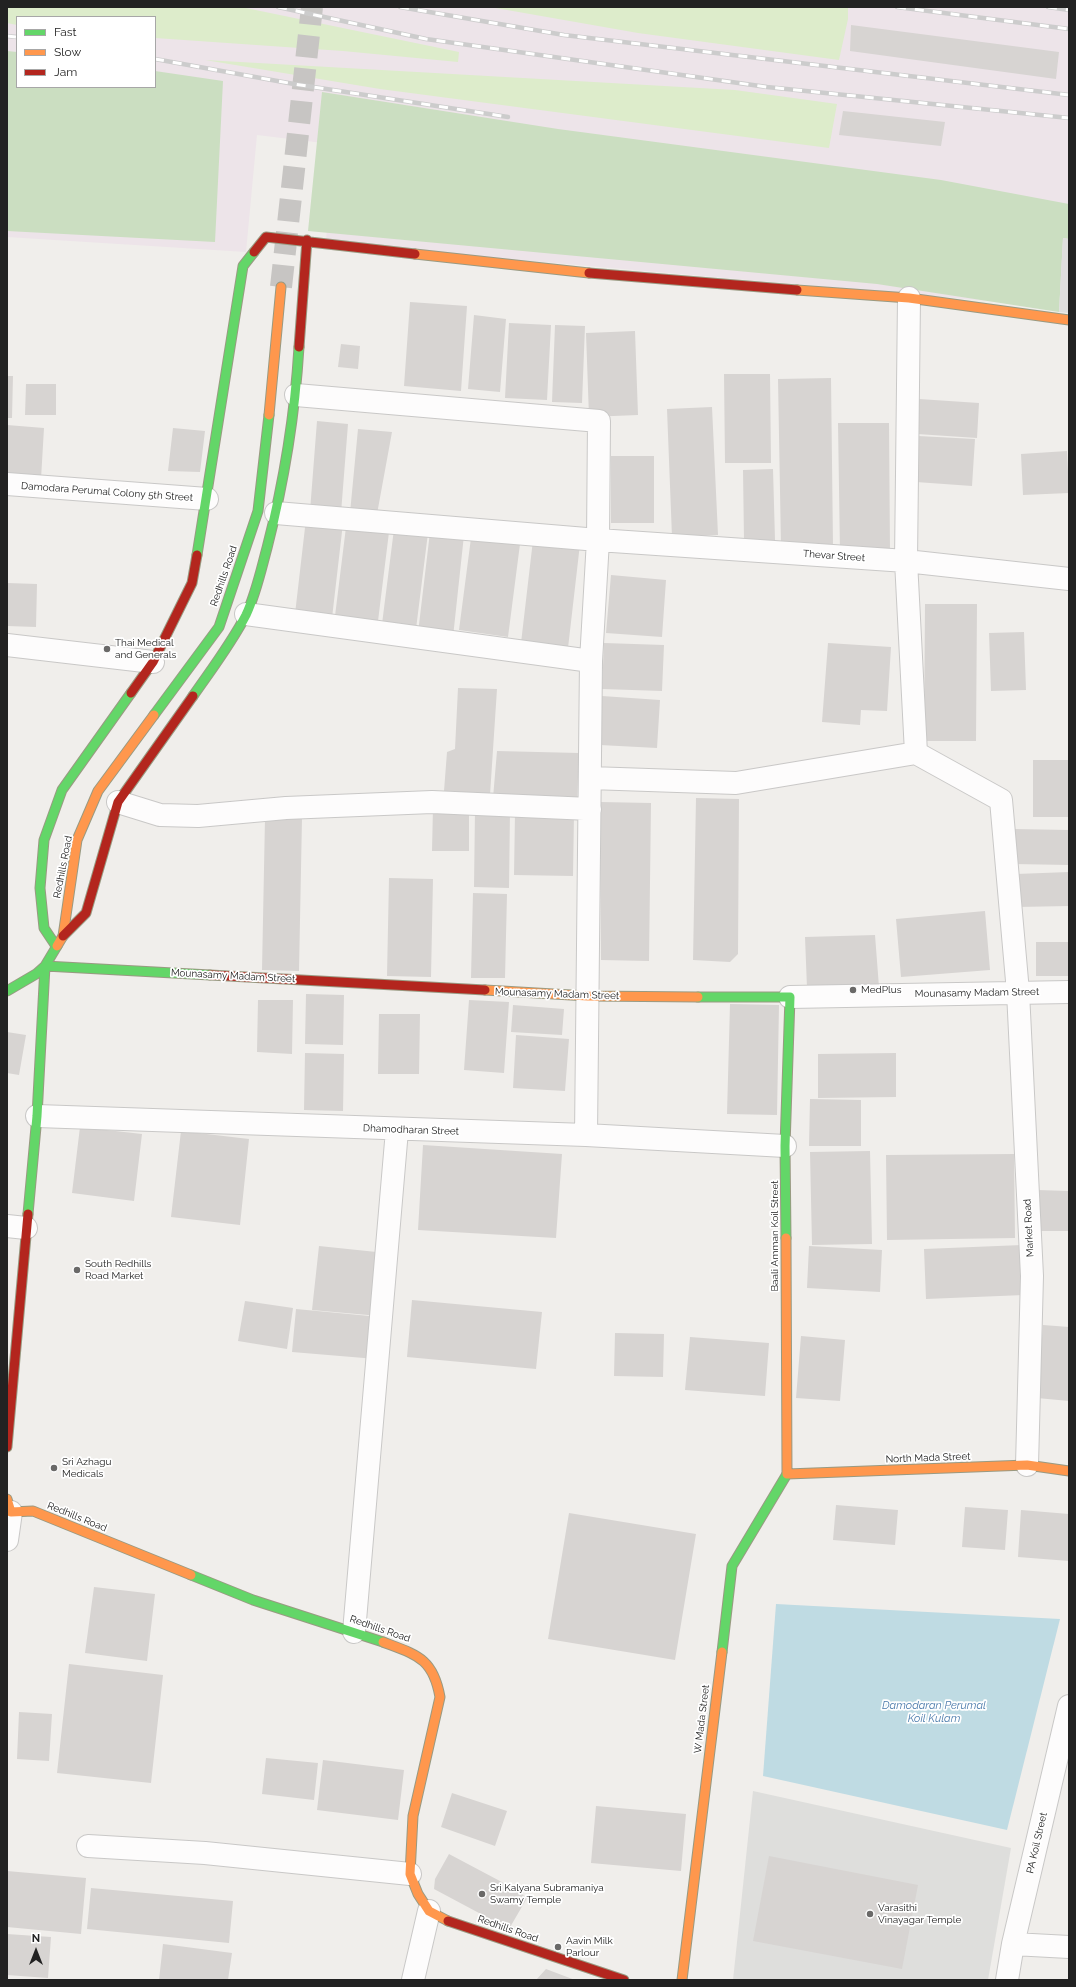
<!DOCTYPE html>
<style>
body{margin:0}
#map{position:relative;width:1076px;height:1987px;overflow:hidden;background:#f0eeeb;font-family:Raleway,sans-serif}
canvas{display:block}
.frame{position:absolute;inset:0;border:8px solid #222;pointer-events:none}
.legend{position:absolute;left:16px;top:16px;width:140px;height:72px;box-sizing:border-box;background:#fff;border:1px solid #a7a7a7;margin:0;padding:5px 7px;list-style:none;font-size:12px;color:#222}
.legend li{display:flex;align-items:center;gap:8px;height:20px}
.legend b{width:20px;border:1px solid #a7a7a7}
.north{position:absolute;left:16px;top:1931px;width:40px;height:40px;-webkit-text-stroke:3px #fff;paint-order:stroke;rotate:0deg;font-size:11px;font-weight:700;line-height:16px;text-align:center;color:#222}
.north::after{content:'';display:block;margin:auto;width:14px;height:18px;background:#222;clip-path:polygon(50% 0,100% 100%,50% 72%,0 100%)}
</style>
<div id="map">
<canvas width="1076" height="1987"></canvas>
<div class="frame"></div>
<ul class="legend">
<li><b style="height:5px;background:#63d668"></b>Fast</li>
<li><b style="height:5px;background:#ff974d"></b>Slow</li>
<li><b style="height:5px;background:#b3261e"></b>Jam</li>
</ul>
<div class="north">N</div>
</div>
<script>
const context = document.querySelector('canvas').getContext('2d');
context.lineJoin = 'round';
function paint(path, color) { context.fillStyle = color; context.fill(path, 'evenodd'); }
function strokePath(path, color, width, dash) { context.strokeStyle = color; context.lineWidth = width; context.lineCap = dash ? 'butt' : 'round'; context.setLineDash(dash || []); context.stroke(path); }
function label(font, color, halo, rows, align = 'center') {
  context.font = font + ' Raleway,sans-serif'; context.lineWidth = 3.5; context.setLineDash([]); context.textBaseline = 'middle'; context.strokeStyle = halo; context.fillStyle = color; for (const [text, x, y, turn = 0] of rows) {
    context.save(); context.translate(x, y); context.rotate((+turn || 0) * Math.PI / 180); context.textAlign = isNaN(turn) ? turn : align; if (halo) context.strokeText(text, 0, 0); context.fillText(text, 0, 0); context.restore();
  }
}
const industrial = new Path2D(`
 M7 7H1069V308L326 243 331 144 257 135 246 252 7 237ZM17 17H155V87H17Z`);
const religious = new Path2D(`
 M753 1791 1011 1848 988 1980H733Z`);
const grass = new Path2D(`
 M7 7H241L459 52 458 62 343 51 155 38V17H17V25L7 23Z
 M490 7H841L848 8V19L839 60 638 33Z
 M205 60 735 90 837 104 829 148 380 89Z`);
const forest = new Path2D(`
 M7 51 17 52V87H155V71L223 81 215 242 7 231Z
 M322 92 558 129 941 180 1069 204V239L1063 238 1059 312 877 284 308 231Z`);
const parking = new Path2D(`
 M1063 238 1069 239V313L1059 312Z`);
const water = new Path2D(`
 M776 1604 1060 1619 1007 1830 763 1776Z`);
const building = new Path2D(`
 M851 25 1059 52 1056 79 850 51Z
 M843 111 945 122 941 146 839 135Z
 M410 302 467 306 461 391 404 386Z
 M474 315 506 319 500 392 468 389Z
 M509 323 551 325 547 400 505 398Z
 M555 325 585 326 582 403 552 402Z
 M635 331 638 415 589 417 586 333Z
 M341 344 360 346 358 369 338 367Z
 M724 374H770L771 463H725Z
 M7 376H13L12 418H7Z
 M831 378 833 546 781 547 778 379Z
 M26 384H56V415H25Z
 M919 399 979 403 977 438 917 434Z
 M712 407 718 535 672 537 667 409Z
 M317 421 348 424 341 513 310 511Z
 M838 423H889L890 553H840Z
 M7 425 44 428 41 479 7 477Z
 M173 428 205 431 200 472 168 471Z
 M358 429 392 432 377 514 350 513Z
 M918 436 975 439 972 486 916 482Z
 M1067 451 1069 493 1023 495 1021 454Z
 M611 456H654V523H611Z
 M773 469 775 540H744L743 470Z
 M306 519 343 523 332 618 295 614Z
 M347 519 390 524 378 621 335 616Z
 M394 529 428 533 416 629 382 624Z
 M430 532 464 535 453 637 418 633Z
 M471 538 520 544 508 637 459 630Z
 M533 540 580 544 568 648 521 643Z
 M611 575 666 580 662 637 606 633Z
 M7 583 37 584 36 627 7 626Z
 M925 604H977L976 741H924Z
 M1024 632 1026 690 991 691 989 633Z
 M604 643 664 645 662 691 602 689Z
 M828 643 891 647 887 711 861 710 860 725 822 722Z
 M458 688 497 689 490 795 444 791 447 752 455 749Z
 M602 696 660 700 657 748 600 745Z
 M497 751 579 753 577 803 493 798Z
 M1033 760H1069V817H1033Z
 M696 798 739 799 738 954 730 962 693 960Z
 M600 802 651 803 649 961 601 960Z
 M433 807 469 808V851H432Z
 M475 810 510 811 509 888 474 887Z
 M515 813 574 814 573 876 514 875Z
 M265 818H302L299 971 262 970Z
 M1014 829 1069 830V865L1013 864Z
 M1069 872V906L1017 907 1016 874Z
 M389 878 433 879 431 977 387 976Z
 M473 893 507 894 505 978H471Z
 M985 911 990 970 901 977 896 919Z
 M875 935 879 987 807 988 805 937Z
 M1036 942H1069V976H1036Z
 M306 994 344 995 343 1045 305 1044Z
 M258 1000H293L292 1054 257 1052Z
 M469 1000 509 1002 504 1073 464 1070Z
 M730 1004 779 1005 777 1115 727 1114Z
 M513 1005 564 1009 562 1035 511 1032Z
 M379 1014H420L419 1074H378Z
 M7 1032 26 1035 19 1075 7 1073Z
 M516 1035 569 1039 565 1091 513 1088Z
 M305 1053 344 1054 343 1111 304 1110Z
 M896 1053V1097L818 1098V1054Z
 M810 1099 861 1100V1146H809Z
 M80 1127 142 1134 134 1201 72 1193Z
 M181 1131 249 1139 240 1225 171 1217Z
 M423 1145 562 1154 556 1238 418 1230Z
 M870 1151 872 1244 812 1245 810 1152Z
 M1014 1154 1015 1238 887 1240 886 1155Z
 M1037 1190 1069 1191V1231H1036Z
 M1022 1245 1024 1295 926 1299 924 1249Z
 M319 1246 386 1253 379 1316 312 1310Z
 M809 1246 882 1250 880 1292 807 1288Z
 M412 1300 542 1312 536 1369 407 1357Z
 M245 1301 293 1308 287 1349 238 1341Z
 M296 1309 380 1317 376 1359 292 1352Z
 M1043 1325 1069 1327V1401L1037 1398Z
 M615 1333 664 1334 663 1377 614 1376Z
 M801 1336 845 1340 840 1401 796 1398Z
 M690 1337 769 1343 765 1396 685 1390Z
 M836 1505 898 1510 895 1545 833 1540Z
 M965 1507 1008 1510 1005 1550 962 1547Z
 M1021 1510 1069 1514V1561L1018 1557Z
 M569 1513 696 1534 675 1660 548 1639Z
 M94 1587 155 1594 147 1661 85 1653Z
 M69 1664 163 1675 151 1783 57 1773Z
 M19 1712 52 1714 49 1761 17 1759Z
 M266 1758 318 1763 314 1800 262 1794Z
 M323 1760 404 1770 398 1820 317 1810Z
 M452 1793 507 1811 495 1846 441 1827Z
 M596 1806 686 1814 681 1871 591 1863Z
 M449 1854 515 1889 527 1898 509 1929 434 1889 435 1879Z
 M769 1856 918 1885 902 1969 753 1941Z
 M7 1871 86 1878 81 1934 7 1927Z
 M91 1888 233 1901 229 1943 87 1929Z
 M7 1934 51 1937 48 1978 7 1975Z
 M163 1944 232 1953 228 1980H159Z
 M546 1969 575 1980H536Z`);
const secondaryTunnel = new Path2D(`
 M281 287 312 7`);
const street = new Path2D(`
 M909 298 906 561 916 753 1001 800 1018 992 1032 1276 1027 1465
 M296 395 599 421 598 540 591 661
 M7 484 207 499
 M276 513 598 540 906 561 1069 579
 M246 614 591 661 586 1135
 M7 645 153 662
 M590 778 736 783 916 753
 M118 802 160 815 198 816 286 808 432 802 590 809
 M790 997 1069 992
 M37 1116 586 1135 785 1146
 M7 1226 26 1228
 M7 1511 11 1512 7 1540
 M354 1632 397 1130
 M88 1846 205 1853 410 1874
 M1013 1944 1069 1947
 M413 1980 429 1911
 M1007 1980 1013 1944 1069 1706`);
const fast = new Path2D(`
 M197 555 243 266 254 252
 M193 696C211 670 231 644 246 615 256 594 261 570 267 548 284 482 295 414 299 347
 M154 715 219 627 258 511 269 415
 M56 946 44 928 40 888 44 840 62 790 131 693
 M7 991 36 974 45 966 210 975
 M698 997H790L785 1146 786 1238
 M28 1214 37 1116 45 966 57 946
 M191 1575 253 1600 383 1642
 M722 1652 732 1566 787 1474`);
const slow = new Path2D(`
 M415 254 589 273
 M797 290 909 298 1069 320
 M269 415 281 287
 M57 946 63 936 77 840 98 791 154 715
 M485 990 588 996 698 997
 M786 1238 787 1474
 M787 1474 1027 1465 1069 1471
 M7 1499 11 1512 33 1511 191 1575
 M383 1642C417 1655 433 1658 440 1697L413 1816 410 1874 418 1894 429 1911 448 1921
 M682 1980 722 1652`);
const jam = new Path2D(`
 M254 252 266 237 415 254
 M589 273 797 290
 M299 347 307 240
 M131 693 153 662 192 583 197 555
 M63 936 86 913 118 802 193 696
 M210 975 485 990
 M7 1447 28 1214
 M448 1921 624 1980`);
const rail = new Path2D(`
 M278 7 426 39 767 87 1069 118
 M400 7 564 35 1069 95
 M897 7 1069 29
 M1048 7 1069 10
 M7 36 17 37
 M155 59 294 84 508 117`);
const markers = [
 [107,649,4,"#6a6968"],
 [853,990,4,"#6a6968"],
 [77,1270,4,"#6a6968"],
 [54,1468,4,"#6a6968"],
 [482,1894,4,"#6a6968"],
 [870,1914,4,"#6a6968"],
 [558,1947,4,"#6a6968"]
];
const streetNames = [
 ["Damodara Perumal Colony 5th Street",107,492,4],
 ["Thevar Street",834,556,4],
 ["Redhills Road",224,576,-71],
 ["Redhills Road",63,867,-79],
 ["Mounasamy Madam Street",233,976,3],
 ["Mounasamy Madam Street",977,993,-1],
 ["Mounasamy Madam Street",557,994,2],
 ["Dhamodharan Street",411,1130,2],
 ["Market Road",1029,1228,-93],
 ["Baali Amman Koil Street",775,1236,-90],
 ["North Mada Street",928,1458,-2],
 ["Redhills Road",77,1517,22],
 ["Redhills Road",380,1629,19],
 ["W Mada Street",702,1719,-83],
 ["PA Koil Street",1037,1843,-77],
 ["Redhills Road",508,1929,19]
];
const poiNames = [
 ["Thai Medical",115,643],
 ["and Generals",115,655],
 ["MedPlus",861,990],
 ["South Redhills",85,1264],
 ["Road Market",85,1276],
 ["Sri Azhagu",62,1462],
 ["Medicals",62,1474],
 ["Sri Kalyana Subramaniya",490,1888],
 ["Swamy Temple",490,1900],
 ["Varasithi",878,1908],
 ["Vinayagar Temple",878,1920],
 ["Aavin Milk",566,1941],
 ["Parlour",566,1953]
];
const waterNames = [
 ["Damodaran Perumal",934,1706],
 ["Koil Kulam",934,1719]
];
paint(industrial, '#ede4e9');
paint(religious, '#dededc');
paint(grass, '#ddeccb');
paint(forest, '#cbdec1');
paint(parking, '#e0dfde');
paint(water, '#bfdbe3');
paint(building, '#d7d4d2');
strokePath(secondaryTunnel, '#c7c5c3', 22, [22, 11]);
strokePath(street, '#c9c8c7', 24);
strokePath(fast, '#999a82', 11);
strokePath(slow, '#999a82', 11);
strokePath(jam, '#999a82', 11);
strokePath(street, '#fdfcfc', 22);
strokePath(fast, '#63d668', 9);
strokePath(slow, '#ff974d', 9);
strokePath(jam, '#b3261e', 9);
strokePath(rail, '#ccc', 4.5);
strokePath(rail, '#fff', 3, [9]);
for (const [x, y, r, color] of markers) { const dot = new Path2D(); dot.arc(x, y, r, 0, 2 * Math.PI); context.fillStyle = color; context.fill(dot); strokePath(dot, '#fff', 1.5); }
label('10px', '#222', '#fff', streetNames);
label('10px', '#222', '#fff', poiNames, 'left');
label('italic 11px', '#4a7aab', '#fff', waterNames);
</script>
